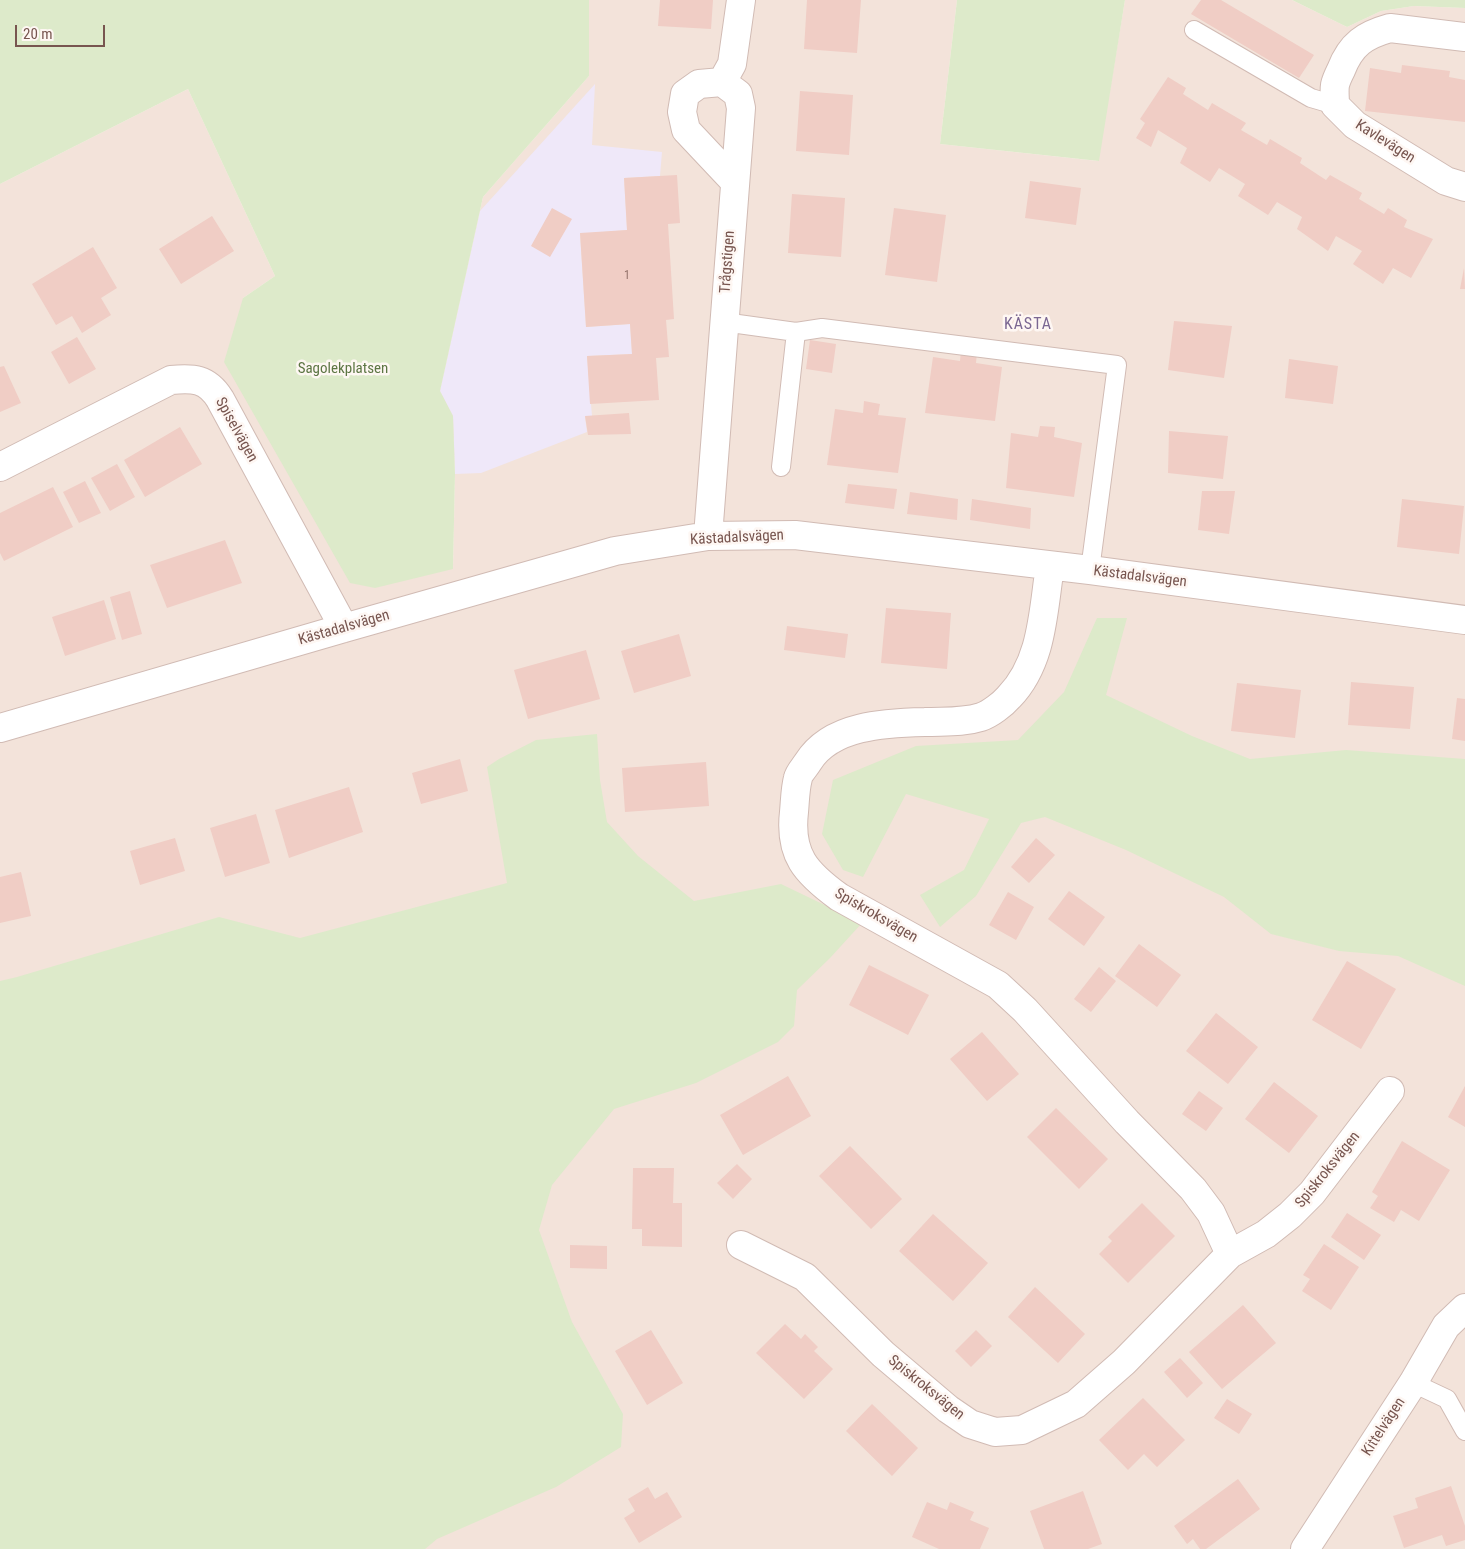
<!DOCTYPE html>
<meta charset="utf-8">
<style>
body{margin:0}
#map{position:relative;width:1465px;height:1549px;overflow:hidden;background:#fcf2ec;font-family:"Roboto Condensed",sans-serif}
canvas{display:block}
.scale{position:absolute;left:15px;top:25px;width:90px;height:22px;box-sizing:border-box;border:2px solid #77554f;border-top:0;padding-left:6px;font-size:15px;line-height:18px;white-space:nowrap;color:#77554f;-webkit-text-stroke:4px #fef7f3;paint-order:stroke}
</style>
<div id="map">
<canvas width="1465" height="1549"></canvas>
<div class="scale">20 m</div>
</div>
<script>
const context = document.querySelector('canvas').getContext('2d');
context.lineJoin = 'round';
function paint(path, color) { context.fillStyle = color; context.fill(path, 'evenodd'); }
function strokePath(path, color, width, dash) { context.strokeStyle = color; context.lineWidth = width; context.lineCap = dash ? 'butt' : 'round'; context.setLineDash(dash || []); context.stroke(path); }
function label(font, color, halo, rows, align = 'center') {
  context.font = font + ' "Roboto Condensed",sans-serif'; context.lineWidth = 5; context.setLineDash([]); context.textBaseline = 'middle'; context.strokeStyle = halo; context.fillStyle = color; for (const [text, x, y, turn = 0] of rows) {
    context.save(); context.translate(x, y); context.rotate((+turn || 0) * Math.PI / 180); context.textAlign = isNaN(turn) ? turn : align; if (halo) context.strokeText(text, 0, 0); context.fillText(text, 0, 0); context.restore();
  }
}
const residential = new Path2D(`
 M589 0H957L940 144 1098 161 1125 0H1292L1347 27 1381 11 1414 6 1465 8V1549H0V184L188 89 275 276 243 298 453 569 455 474 453 434 440 391 483 197 589 76Z`);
const education = new Path2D(`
 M595 84 592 145 662 152 660 176 624 178 627 230 580 234 586 327 630 324 632 354 587 356 592 416 585 417 587 432 481 473 455 474 453 416 440 391 480 211Z`);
const green = new Path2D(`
 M0 0H589V76L483 197 440 391 453 416 455 474 453 569 375 588 350 583 224 362 243 298 275 276 188 89 0 184Z
 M957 0H1125L1099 161 940 144Z
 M1292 0H1465V8L1414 6 1381 11 1347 27Z
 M1097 618H1127L1106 695 1192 736 1250 759 1346 750 1465 759V986L1398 956 1339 951 1271 934 1224 897 1126 850 1045 817 1021 823 976 896 940 927 920 895 964 870 989 819 906 794 863 877 843 870 822 834 833 780 916 746 1018 740 1064 692Z
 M597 734 600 780 607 822 638 856 694 901 781 884 862 923 830 958 797 990 794 1026 778 1042 696 1083 614 1109 552 1185 539 1230 572 1322 623 1414 621 1447 556 1487 437 1539 425 1549H0V981L17 977 219 917 300 938 507 883 487 767 499 759 536 740Z`);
const building = new Path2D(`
 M660 0H713L711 29 658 26Z
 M807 0H861L857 53 804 49Z
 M1201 0H1221L1314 55 1299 78 1191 14Z
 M1402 65 1450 71 1449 77 1465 80V122L1365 111 1370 68 1401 73Z
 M1168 77 1186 88 1183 94 1208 110 1212 103 1246 123 1241 130 1267 145 1270 139 1302 158 1300 163 1326 180 1330 175 1362 193 1359 199 1384 214 1388 208 1407 220 1404 227 1433 239 1411 278 1393 268 1383 284 1353 264 1362 251 1336 236 1328 251 1297 229 1302 217 1277 202 1268 215 1238 196 1245 184 1219 168 1210 182 1180 163 1187 148 1158 130 1151 147 1136 138 1145 123 1140 119Z
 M800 91 853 95 849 155 796 151Z
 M677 175 680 223 668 224 674 319 666 320 669 357 656 358 659 400 590 404 587 356 632 354 630 324 586 327 580 233 627 230 624 178Z
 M1030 181 1081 188 1076 225 1025 218Z
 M792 194 845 198 841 257 788 253Z
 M552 208 572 219 550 257 531 246Z
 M894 208 946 215 937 282 885 275Z
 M212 216 234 251 181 284 159 249Z
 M93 247 117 288 101 298 111 315 82 333 72 316 56 325 32 284Z
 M1464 268 1465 289H1460Z
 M1174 321 1232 326 1224 378 1168 370Z
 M77 337 96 369 69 384 51 352Z
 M810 340 836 344 832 373 806 369Z
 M961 350 977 353 976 363 1002 367 995 421 925 413 933 357 960 361Z
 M1289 359 1338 366 1333 404 1285 398Z
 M4 366 21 403 0 412V367Z
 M864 401 880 404 878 415 906 418 898 473 827 465 835 409 863 413Z
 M629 413 631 434 588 435 585 416Z
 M1040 426 1055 427 1054 437 1082 443 1074 497 1006 488 1011 433 1038 437Z
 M180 427 202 464 145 497 124 460Z
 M1169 431 1228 436 1223 479 1168 473Z
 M117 464 135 497 110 511 91 478Z
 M85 481 101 513 79 523 63 492Z
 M848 484 897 489 894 509 845 503Z
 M53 487 73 527 4 561 0 553V513Z
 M1202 491H1235L1229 534 1198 530Z
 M910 492 958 499 957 520 907 514Z
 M972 499 1031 508 1030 529 970 520Z
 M1402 499 1464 506 1459 554 1397 547Z
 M225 540 242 583 167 608 150 565Z
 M130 591 142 634 122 640 110 597Z
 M104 600 116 639 65 656 52 617Z
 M886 608 951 613 947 669 881 663Z
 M787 626 848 634 845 658 784 650Z
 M679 634 691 676 634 693 621 651Z
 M586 650 600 699 528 719 514 670Z
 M1351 682 1414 687 1410 729 1348 725Z
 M1237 683 1301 690 1295 738 1231 731Z
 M1457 698 1465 699V741L1452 739Z
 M460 759 468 791 421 804 412 773Z
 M706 762 709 806 625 812 622 768Z
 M349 787 363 832 289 858 275 810Z
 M256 814 270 863 225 877 210 828Z
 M175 838 185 871 140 885 130 851Z
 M1036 838 1055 855 1029 883 1011 867Z
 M21 872 31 916 0 923V877Z
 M1069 891 1105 917 1084 946 1048 919Z
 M1008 892 1034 907 1016 940 989 925Z
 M1139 944 1181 975 1157 1007 1115 976Z
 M1347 961 1396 989 1361 1049 1312 1020Z
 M869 965 929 995 908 1035 849 1005Z
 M1099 967 1116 981 1091 1012 1074 999Z
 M1216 1013 1258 1047 1228 1084 1186 1051Z
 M982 1032 1019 1074 987 1101 950 1059Z
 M788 1076 811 1116 743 1155 720 1115Z
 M1274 1082 1318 1116 1289 1153 1245 1119Z
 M1465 1086V1127L1448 1117Z
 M1199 1091 1223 1108 1206 1131 1182 1114Z
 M1056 1108 1108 1159 1079 1189 1027 1137Z
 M1402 1141 1450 1170 1419 1221 1401 1210 1394 1222 1370 1208 1378 1196 1372 1192Z
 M850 1146 902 1199 871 1229 819 1176Z
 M737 1164 752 1179 733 1199 717 1183Z
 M633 1168H674L673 1203H682V1247L642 1246V1229H632Z
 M1142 1203 1175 1236 1128 1283 1099 1254 1112 1241 1108 1237Z
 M1347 1213 1381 1235 1364 1260 1331 1237Z
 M933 1214 988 1263 953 1301 899 1251Z
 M1324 1244 1359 1267 1331 1310 1302 1291 1310 1279 1303 1275Z
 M570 1245 607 1246V1269L570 1268Z
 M1035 1287 1085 1334 1058 1363 1008 1317Z
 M1243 1305 1276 1343 1222 1389 1189 1352Z
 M785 1324 801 1339 805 1334 818 1347 814 1351 833 1369 804 1399 756 1353Z
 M651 1330 683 1383 647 1405 615 1351Z
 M976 1330 992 1346 971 1367 955 1351Z
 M1180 1358 1203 1383 1187 1398 1164 1372Z
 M1143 1398 1185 1440 1157 1467 1144 1454 1128 1470 1099 1440Z
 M1227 1399 1252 1414 1239 1434 1214 1418Z
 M872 1404 918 1448 892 1476 846 1431Z
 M1238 1479 1260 1509 1206 1549H1200L1193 1539 1187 1544 1174 1526Z
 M1451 1486 1465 1526V1540L1446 1546 1442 1535 1404 1548 1393 1516 1418 1508 1415 1498Z
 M648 1487 655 1499 667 1492 682 1517 639 1543 624 1518 635 1511 628 1499Z
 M1083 1491 1102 1544 1088 1549H1044L1030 1511Z
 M927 1502 947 1510 950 1502 974 1512 970 1520 989 1528 980 1549H939L912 1537Z`);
const lane = new Path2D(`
 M1194 30 1311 98 1335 105
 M724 325 738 324 796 332 822 328 1117 365 1090 570
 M781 467 796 332
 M1413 1383 1447 1399 1465 1431`);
const street = new Path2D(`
 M1465 37 1390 28C1365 35 1351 44 1341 70 1339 74 1336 80 1335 85 1334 91 1335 98 1335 105L1355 125 1446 181 1465 187
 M722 82 699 84 685 94 682 112 686 130 734 181
 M0 467 171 380C193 378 207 378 220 399L344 628
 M708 536 741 108 738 94 722 82 732 64 741 0
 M0 728 344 628 615 551 708 536 795 535 1090 570 1465 620
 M741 1245 805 1277 883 1354 948 1409 970 1424 995 1432 1022 1430 1076 1404 1124 1362 1230 1254 1211 1213 1193 1189 1127 1122 1025 1010 998 985 839 897C806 873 789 855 794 812 795 802 795 789 798 778 799 773 805 767 808 762 831 725 885 723 925 722 944 721 962 723 981 717 990 714 1003 704 1009 697 1043 662 1043 611 1050 566
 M1230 1254 1266 1234 1290 1215 1312 1193 1390 1091
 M1305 1549 1413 1383 1446 1326 1465 1308`);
const numberNames = [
 ["1",627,276]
];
const streetNames = [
 ["Kavlevägen",1385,142,32],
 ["Trågstigen",728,262,-86],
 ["Spiselvägen",236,430,61],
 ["Kästadalsvägen",737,538,-3],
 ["Kästadalsvägen",1140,577,7],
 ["Kästadalsvägen",344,628,-16],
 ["Spiskroksvägen",876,916,30],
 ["Spiskroksvägen",1328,1170,-51],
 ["Spiskroksvägen",926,1388,39],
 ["Kittelvägen",1384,1427,-57]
];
const parkNames = [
 ["Sagolekplatsen",343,369]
];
const neighbourhoodNames = [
 ["KÄSTA",1028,325]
];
paint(residential, '#f3e3da');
paint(education, '#efe8f9');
paint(green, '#ddeaca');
paint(building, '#f0cdc5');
strokePath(lane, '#d1bbb4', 20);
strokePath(street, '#d1bbb4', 30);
strokePath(lane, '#fff', 18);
strokePath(street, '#fff', 28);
label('12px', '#95736c', null, numberNames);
label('15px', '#77554f', '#fef7f3', streetNames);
label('15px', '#5d7644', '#fef7f3', parkNames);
context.letterSpacing = '1px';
label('16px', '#7b6792', '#fef7f3', neighbourhoodNames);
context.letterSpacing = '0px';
</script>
